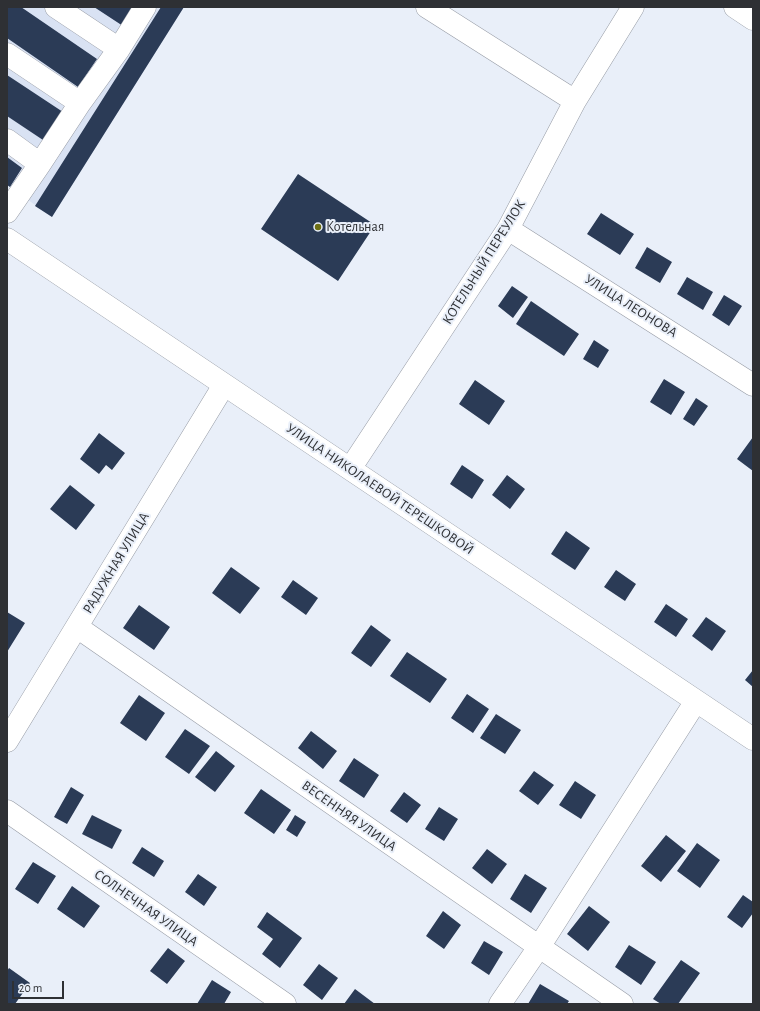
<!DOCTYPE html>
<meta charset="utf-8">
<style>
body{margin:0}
#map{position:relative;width:760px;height:1011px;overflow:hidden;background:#e9eff9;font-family:"Alegreya Sans",sans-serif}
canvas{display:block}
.frame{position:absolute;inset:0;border:8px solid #2e3034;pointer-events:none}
.scale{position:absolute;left:12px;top:981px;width:52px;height:18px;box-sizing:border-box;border:2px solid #2e3034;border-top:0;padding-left:5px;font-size:12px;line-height:14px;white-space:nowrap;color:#2e3034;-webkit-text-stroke:3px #e9eff9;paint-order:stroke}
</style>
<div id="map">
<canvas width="760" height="1011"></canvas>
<div class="frame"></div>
<div class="scale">20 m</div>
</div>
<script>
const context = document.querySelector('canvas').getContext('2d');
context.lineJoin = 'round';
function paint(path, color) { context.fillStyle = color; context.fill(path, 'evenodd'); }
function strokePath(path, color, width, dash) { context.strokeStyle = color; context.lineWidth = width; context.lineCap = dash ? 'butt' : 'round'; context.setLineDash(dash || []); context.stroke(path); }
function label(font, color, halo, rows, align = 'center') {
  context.font = font + ' "Alegreya Sans",sans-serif'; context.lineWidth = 4; context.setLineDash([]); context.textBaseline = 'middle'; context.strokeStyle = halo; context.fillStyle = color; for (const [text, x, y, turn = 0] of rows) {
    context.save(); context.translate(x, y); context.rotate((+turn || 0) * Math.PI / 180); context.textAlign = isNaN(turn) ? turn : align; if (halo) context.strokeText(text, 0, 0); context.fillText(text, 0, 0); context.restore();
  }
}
const built = new Path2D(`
 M7 7H184L52 217 7 185Z`);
const building = new Path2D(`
 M7 7H21L97 59 78 87 7 38Z
 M94 7H135L123 26Z
 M161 7H184L52 217 35 206Z
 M7 75 63 112 46 142 7 116Z
 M7 157 22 168 10 187 7 185Z
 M298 174 375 225 338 281 261 229Z
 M601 213 634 234 620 255 587 234Z
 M647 247 672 262 660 283 635 268Z
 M687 277 713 292 703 310 677 294Z
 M512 286 528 297 513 318 498 306Z
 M724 295 742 306 729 326 712 315Z
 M531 301 579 334 564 356 516 324Z
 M594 340 609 350 598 368 583 359Z
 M664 379 685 392 671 415 650 402Z
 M475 380 505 401 489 425 459 404Z
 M696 398 708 406 694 426 683 419Z
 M99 433 125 453 112 470 106 465 99 474 80 459Z
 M753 437V471L737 459Z
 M462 465 484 480 472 499 450 484Z
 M507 475 525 489 510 509 492 495Z
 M70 485 95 505 76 530 50 509Z
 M566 531 590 548 575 570 551 554Z
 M231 567 260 588 240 614 212 593Z
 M616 570 636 584 625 601 604 587Z
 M293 580 318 598 306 615 281 597Z
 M666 604 688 619 676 637 654 622Z
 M139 605 170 627 154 650 123 628Z
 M7 612 25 623 7 652Z
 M706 617 726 631 712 651 692 636Z
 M371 625 391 640 371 667 351 653Z
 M407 652 447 679 430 703 390 676Z
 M753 670V687L745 680Z
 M467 694 489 709 473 733 451 718Z
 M139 695 165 713 146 741 120 723Z
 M496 714 521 730 505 754 480 738Z
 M185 729 210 746 189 774 165 757Z
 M311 731 337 751 323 769 298 748Z
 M216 751 235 766 215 792 195 777Z
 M354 758 379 775 364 798 339 781Z
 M534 771 554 785 538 805 519 791Z
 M575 781 596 795 581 819 559 805Z
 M71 787 84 795 67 824 54 817Z
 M261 789 291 810 274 834 244 813Z
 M404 792 421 805 407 823 390 811Z
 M439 807 458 819 444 841 425 829Z
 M92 815 122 830 112 849 82 834Z
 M295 815 306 822 297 837 286 830Z
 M666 835 686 851 661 882 641 866Z
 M697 843 720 860 700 888 677 871Z
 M142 847 164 861 154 877 132 863Z
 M487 849 507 864 492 884 472 868Z
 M33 862 56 876 38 904 15 889Z
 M198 874 217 887 204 906 185 892Z
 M525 874 547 888 531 913 510 899Z
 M72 886 100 906 84 928 57 909Z
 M743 895 753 902V913L742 928 727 917Z
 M589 906 610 922 588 951 567 934Z
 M443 911 461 925 444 949 426 936Z
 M267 912 302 938 280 968 262 954 273 939 257 927Z
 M484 941 503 952 489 975 471 963Z
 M629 945 656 962 641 985 615 967Z
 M168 948 185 961 167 984 150 971Z
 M681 960 700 973 678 1004H661L653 999Z
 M319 964 338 978 322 1000 303 985Z
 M9 968 30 983 15 1004H7V971Z
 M212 980 231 992 224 1004H197Z
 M540 984 569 1001 567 1004H528Z
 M355 989 375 1004H344Z`);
const minor = new Path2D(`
 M427 7 575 101
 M735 7 753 19
 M119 49 145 7
 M7 54 80 103 119 49 56 7
 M7 140 40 164 7 212
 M40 164 80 103
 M508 229 753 385
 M7 239 753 739
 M350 469 508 229 575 101 633 7
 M77 627 622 1004
 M7 741 224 385
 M7 811 285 1004
 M500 1004 539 947 696 701`);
const markers = [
 [318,227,4,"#6d6f14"]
];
const poiNames = [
 ["Котельная",326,227]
];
const streetNames = [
 ["КОТЕЛЬНЫЙ ПЕРЕУЛОК",484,262,-58],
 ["УЛИЦА ЛЕОНОВА",631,306,32],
 ["УЛИЦА НИКОЛАЕВОЙ ТЕРЕШКОВОЙ",380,489,34],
 ["РАДУЖНАЯ УЛИЦА",116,563,-59],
 ["ВЕСЕННЯЯ УЛИЦА",349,816,35],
 ["СОЛНЕЧНАЯ УЛИЦА",146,908,35]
];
paint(built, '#d9e2f3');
paint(building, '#2b3b56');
strokePath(minor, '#959aa4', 23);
strokePath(minor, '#fff', 22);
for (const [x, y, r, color] of markers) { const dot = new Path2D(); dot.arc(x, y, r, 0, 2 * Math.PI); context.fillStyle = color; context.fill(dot); strokePath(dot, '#e9eff9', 1.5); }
label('14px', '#2e3034', '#e9eff9', poiNames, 'left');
label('14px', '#2e3034', '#e9eff9', streetNames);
</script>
